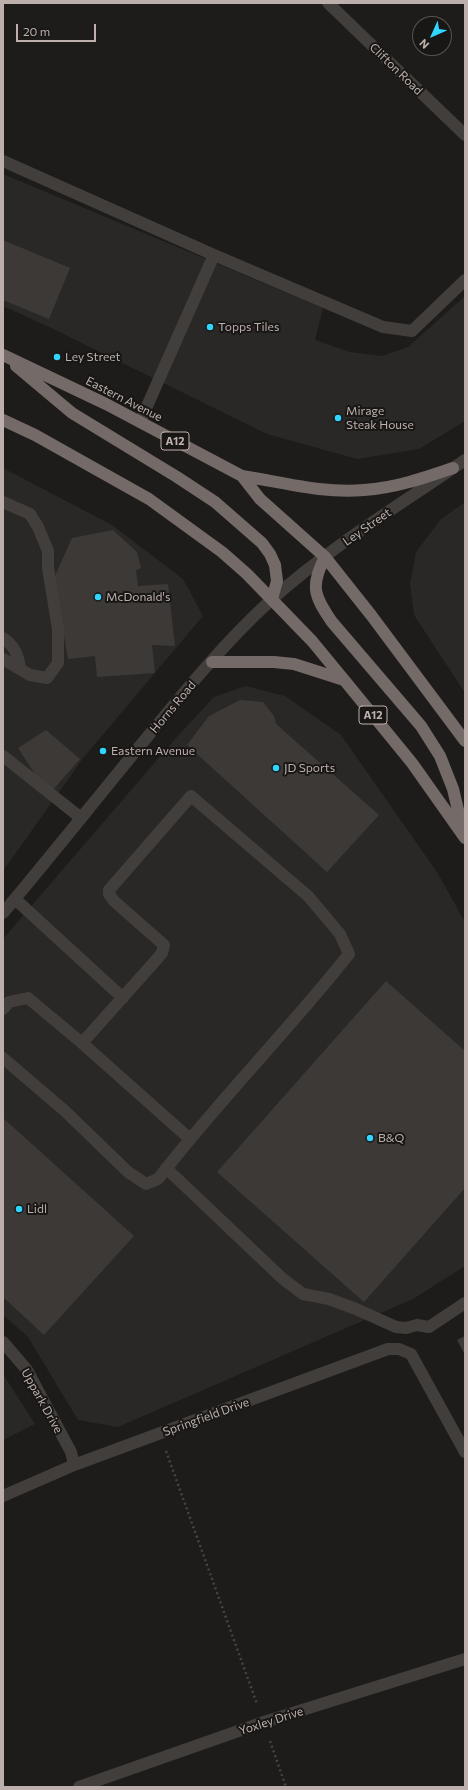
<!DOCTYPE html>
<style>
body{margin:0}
#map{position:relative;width:468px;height:1790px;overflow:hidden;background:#1d1c1a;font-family:Commissioner,sans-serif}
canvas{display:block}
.frame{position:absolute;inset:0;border:4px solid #bdb0ac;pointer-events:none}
.north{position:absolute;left:412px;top:16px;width:40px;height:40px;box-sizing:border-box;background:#181715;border:1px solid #5a5451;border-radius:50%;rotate:225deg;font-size:11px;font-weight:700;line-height:16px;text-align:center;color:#bdb0ac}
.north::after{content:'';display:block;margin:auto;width:14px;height:18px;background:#30d6ff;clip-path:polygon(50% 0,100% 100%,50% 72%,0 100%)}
.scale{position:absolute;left:16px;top:24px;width:80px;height:18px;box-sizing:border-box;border:2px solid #bdb0ac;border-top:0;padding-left:5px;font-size:12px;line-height:14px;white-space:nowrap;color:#bdb0ac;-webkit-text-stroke:3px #181715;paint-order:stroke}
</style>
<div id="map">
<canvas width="468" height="1790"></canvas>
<div class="frame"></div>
<div class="north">N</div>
<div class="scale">20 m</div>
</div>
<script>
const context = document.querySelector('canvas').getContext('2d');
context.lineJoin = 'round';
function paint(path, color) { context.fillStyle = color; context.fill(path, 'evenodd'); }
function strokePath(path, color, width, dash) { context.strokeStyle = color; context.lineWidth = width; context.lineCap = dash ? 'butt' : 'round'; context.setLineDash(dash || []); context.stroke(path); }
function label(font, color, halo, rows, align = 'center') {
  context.font = font + ' Commissioner,sans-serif'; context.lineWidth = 4; context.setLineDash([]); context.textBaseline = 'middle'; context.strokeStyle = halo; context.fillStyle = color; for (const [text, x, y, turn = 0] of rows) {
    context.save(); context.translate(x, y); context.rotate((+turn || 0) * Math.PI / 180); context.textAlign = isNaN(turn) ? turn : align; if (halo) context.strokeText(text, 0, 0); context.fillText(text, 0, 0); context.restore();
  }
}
const built = new Path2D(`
 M3 174 323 308 315 340 350 352 382 356 408 347 465 296V421L419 449 357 459 267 434 49 327 3 306Z
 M3 468 112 525 183 579 203 616 84 757 3 871Z
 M465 502V693L414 615 410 584 416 552 441 519Z
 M246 686 285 696 341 735 437 872 465 922V1266L413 1299 118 1427 78 1420 28 1337 3 1315V939L175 739 214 697Z
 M3 1374 35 1424 3 1440Z`);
const building = new Path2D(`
 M3 240 70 268 49 319 3 300Z
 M113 530 137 552 141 568 136 570 138 586 168 584 175 646 152 645 155 673 97 677 95 656 68 659 54 578 72 538Z
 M240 700 263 702 274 716 276 724 379 815 327 872 187 745 209 716Z
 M46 730 80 759 51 792 42 785 18 748Z
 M386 981 465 1051V1188L364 1302 217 1172Z
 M3 1118 134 1236 44 1335 3 1297Z
 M465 1336V1355L457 1340Z`);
const path = new Path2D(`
 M166 1451 257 1704
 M270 1741 286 1787`);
const minor = new Path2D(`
 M328 3 465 135
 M3 161 214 255 383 327 412 331 465 280
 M140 422 214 255
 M3 502 30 514 38 527 48 551V568L58 629V663L47 678 30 675 3 659
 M3 638C14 645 19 656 20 669
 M3 756 81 818
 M15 899 123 998
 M3 913C51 856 97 798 144 741 184 692 225 642 271 600 331 546 400 505 465 460
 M3 1009 9 1002 28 998 82 1043
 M3 1058 65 1111 128 1172 146 1184 158 1179C218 1101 288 1031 349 954L340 934 308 896 191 796 109 890V894L114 901 164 945 162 953 157 959 82 1043 190 1139
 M166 1168 283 1279 303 1294 329 1299 356 1309 396 1327 406 1328 417 1325 429 1327 465 1303
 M3 1342 27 1370 71 1452 74 1465
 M3 1496 74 1465 388 1349H399L411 1354 465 1452
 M79 1787 264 1722 465 1659`);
const highway = new Path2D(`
 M3 355 106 404 242 476 260 499 325 557 371 615 465 741
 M16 366 72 413 177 477 215 502 262 543 270 554 275 565 277 581 272 599
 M3 420 35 435 149 499 222 552 247 574 312 641 345 681 412 763 465 838
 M242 476C282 482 323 494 364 490 395 488 424 478 453 468
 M325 557C310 586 314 596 332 622L421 726 440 756 453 789 463 831
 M212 662H274L294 664 344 680`);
const markers = [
 [210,327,4,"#30d6ff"],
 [57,357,4,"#30d6ff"],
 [338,418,4,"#30d6ff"],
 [98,597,4,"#30d6ff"],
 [103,751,4,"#30d6ff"],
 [276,768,4,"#30d6ff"],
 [370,1138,4,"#30d6ff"],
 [19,1209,4,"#30d6ff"]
];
const shields = [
 [175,441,28],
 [373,715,28]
];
const shieldNames = [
 ["A12",175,441],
 ["A12",373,715]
];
const streetNames = [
 ["Clifton Road",396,69,44],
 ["Eastern Avenue",124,399,27],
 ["Ley Street",367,527,-35],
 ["Horns Road",173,707,-50],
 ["Uppark Drive",42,1401,61],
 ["Springfield Drive",206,1417,-20],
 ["Yoxley Drive",271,1721,-18]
];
const poiNames = [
 ["Topps Tiles",218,327],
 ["Ley Street",65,357],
 ["Mirage",346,411],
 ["Steak House",346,425],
 ["McDonald's",106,597],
 ["Eastern Avenue",111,751],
 ["JD Sports",284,768],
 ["B&Q",378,1138],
 ["Lidl",27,1209]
];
paint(built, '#2a2826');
paint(building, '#3c3937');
strokePath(path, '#494341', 2.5, [2, 3]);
strokePath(minor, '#423e3b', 12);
strokePath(highway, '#746a67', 12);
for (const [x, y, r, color] of markers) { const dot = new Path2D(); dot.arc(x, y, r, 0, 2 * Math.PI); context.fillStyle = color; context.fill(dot); strokePath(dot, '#181715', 1.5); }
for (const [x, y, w] of shields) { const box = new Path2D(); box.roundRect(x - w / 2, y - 9, w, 18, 3); context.fillStyle = '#181715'; context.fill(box); strokePath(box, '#bdb0ac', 1); }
label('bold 11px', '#bdb0ac', null, shieldNames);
label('12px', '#bdb0ac', '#181715', streetNames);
label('12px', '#bdb0ac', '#181715', poiNames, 'left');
</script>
